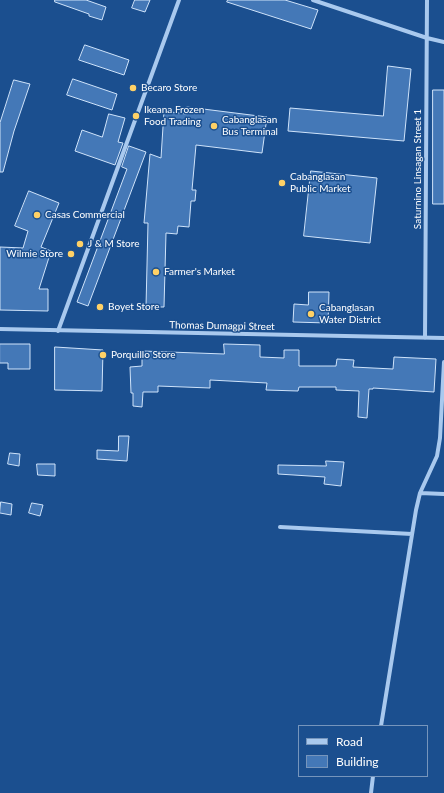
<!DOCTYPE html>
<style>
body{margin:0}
#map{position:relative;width:444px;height:793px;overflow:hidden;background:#1b4f8f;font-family:Lato,sans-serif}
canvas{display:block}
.legend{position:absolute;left:298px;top:725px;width:130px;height:52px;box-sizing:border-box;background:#1b4f8f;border:1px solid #7695bc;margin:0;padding:5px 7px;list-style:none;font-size:12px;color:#fff}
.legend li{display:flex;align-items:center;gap:8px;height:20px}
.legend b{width:20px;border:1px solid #7695bc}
</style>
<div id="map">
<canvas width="444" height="793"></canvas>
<ul class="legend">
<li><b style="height:5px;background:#a9c9ee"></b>Road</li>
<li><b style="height:11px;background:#4478b7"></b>Building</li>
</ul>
</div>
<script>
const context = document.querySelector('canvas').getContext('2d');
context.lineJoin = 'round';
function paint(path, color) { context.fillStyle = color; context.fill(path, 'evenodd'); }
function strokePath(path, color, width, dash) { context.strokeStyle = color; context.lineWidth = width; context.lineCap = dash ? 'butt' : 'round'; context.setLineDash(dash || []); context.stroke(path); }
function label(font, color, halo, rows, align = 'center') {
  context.font = font + ' Lato,sans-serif'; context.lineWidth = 3; context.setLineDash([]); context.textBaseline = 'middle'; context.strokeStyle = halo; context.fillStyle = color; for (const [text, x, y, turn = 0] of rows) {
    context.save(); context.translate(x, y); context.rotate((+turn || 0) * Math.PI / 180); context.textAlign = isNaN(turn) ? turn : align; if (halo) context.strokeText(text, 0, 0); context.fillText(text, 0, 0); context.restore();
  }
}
const building = new Path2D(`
 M55 0H86L106 7 102 20 89 16V14L55 2Z
 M135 0H150L145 12 132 8Z
 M228 0H285L318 10 311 29 227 2Z
 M85 45 129 60 124 75 79 60Z
 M388 66 411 69 404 141 288 131 290 108 383 116Z
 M73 79 117 94 112 110 67 95Z
 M14 80 30 84 14 131 3 172H0V123Z
 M433 90H444V204H433Z
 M187 107 267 117 262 153 196 145 192 190H196L195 201H191L189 227 178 226 177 234 166 233 164 307H146L148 223H144L150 154 161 158 164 111 186 114Z
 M109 114 125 118 118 142 123 143 115 165 75 151 82 130 102 137Z
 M129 146 146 152 88 306 77 302 127 169 122 167Z
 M311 171 377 178 370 243 304 236Z
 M29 191 59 203 41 247 51 251 39 289H48V311L0 310V247L23 248 28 231 15 226Z
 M309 292H329L328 323 293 322 294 304 308 305Z
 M0 344H30V369H8V363H0Z
 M224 344 260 345V357L284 358V350H299V366H336L337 359 354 360 353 367 393 369 394 357 436 359 434 392 373 388V389H369L367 418 358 417 359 391 336 390V387H299L298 391 266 390 267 383 210 380V388L158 386V392H143L142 407 133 406V393H131L130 367 142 366V351L224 354Z
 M55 347 103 350 102 391 55 390Z
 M119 436H129L127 461 97 459V450L118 451Z
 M10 453 20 454 19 466 8 464Z
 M326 461 344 462 341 486 324 484 325 477 278 474V465L326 466Z
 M37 464H55V476L38 475Z
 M1 502 12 504 11 515 0 513Z
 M32 503 43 505 40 516 29 513Z`);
const street = new Path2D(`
 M313 0 427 38 444 42
 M0 329 444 338
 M58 331 179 0
 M425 338 427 0
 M420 493 444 494
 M280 527 412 534
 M381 726 416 510 420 493 437 456 440 438 444 362
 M371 793 373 776`);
const markers = [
 [133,88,4,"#ffd166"],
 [136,116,4,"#ffd166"],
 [214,126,4,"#ffd166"],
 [282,183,4,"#ffd166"],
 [37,215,4,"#ffd166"],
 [80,244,4,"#ffd166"],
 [71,254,4,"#ffd166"],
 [156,272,4,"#ffd166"],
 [100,307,4,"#ffd166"],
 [311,314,4,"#ffd166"],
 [103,355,4,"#ffd166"]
];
const poiNames = [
 ["Becaro Store",141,88],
 ["Ikeana Frozen",144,110],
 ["Food Trading",144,122],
 ["Cabanglasan",222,120],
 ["Bus Terminal",222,132],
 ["Cabanglasan",290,177],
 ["Public Market",290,189],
 ["Casas Commercial",45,215],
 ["J & M Store",88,244],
 ["Wilmie Store",63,254,"right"],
 ["Farmer's Market",164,272],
 ["Boyet Store",108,307],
 ["Cabanglasan",319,308],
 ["Water District",319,320],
 ["Porquillo Store",111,355]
];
const streetNames = [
 ["Saturnino Linsagan Street 1",418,169,-90],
 ["Thomas Dumagpi Street",222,326,1]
];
paint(building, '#4478b7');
strokePath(building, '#cfe3fa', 1);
strokePath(street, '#a9c9ee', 4);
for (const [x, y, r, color] of markers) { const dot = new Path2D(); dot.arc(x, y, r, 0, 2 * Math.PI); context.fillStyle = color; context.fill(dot); strokePath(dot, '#1b4f8f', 1.5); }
label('10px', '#fff', '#1b4f8f', poiNames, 'left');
label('10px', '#fff', '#1b4f8f', streetNames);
</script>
